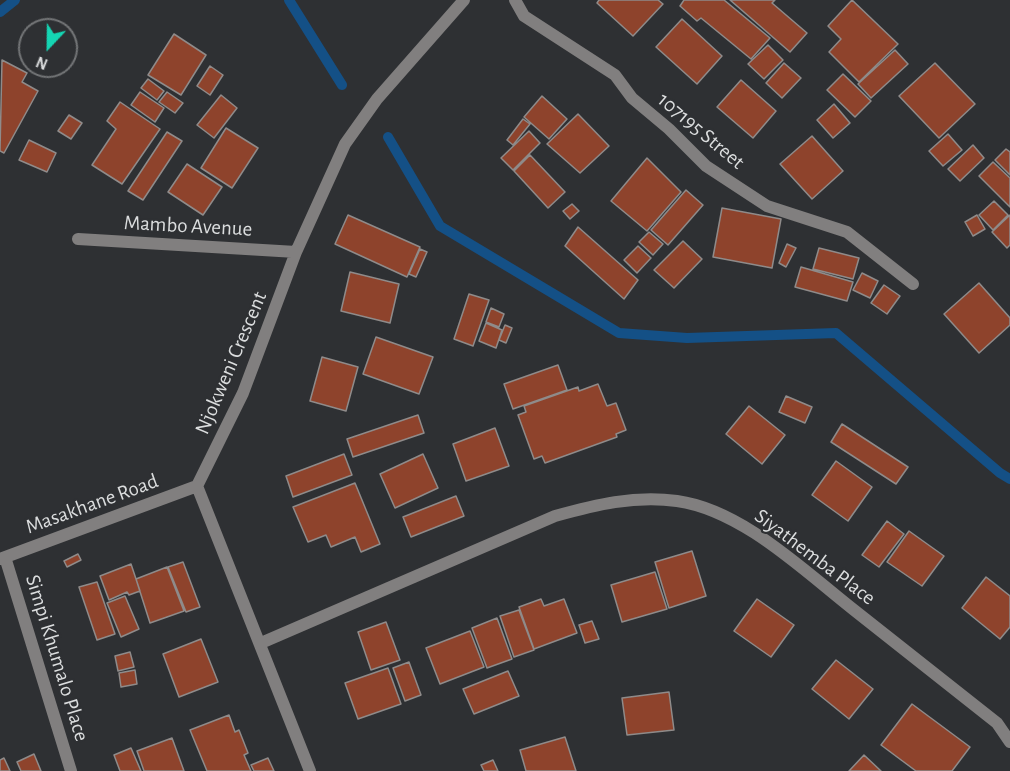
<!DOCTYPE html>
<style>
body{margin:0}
#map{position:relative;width:1010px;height:771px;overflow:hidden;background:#2e3033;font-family:"Alegreya Sans",sans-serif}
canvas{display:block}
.north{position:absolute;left:18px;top:18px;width:60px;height:60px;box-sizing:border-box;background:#2e3033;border:2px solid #737577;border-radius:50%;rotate:202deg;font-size:16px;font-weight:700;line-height:24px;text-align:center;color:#dbddde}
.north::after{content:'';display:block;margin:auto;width:21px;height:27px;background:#15d5b3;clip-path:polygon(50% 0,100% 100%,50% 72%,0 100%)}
</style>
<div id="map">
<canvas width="1010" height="771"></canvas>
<div class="north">N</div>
</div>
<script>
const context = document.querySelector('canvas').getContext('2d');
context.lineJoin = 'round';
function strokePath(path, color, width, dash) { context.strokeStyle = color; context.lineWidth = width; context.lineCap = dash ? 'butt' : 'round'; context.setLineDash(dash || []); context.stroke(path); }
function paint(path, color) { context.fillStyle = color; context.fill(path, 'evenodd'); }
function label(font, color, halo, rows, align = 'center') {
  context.font = font + ' "Alegreya Sans",sans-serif'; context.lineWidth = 4.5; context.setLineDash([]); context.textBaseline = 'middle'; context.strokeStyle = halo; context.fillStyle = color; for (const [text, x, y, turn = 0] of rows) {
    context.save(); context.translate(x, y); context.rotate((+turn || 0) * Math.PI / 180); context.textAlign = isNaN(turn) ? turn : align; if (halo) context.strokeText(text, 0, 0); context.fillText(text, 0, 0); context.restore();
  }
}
const stream = new Path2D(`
 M289 0 342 85
 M0 12 15 0
 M388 137 440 226 619 333 687 338 836 333 1000 473 1010 479`);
const building = new Path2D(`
 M599 0H658L663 4 633 36 597 3Z
 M684 0H724L770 38 751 59 701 18 697 21 680 6Z
 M730 0H775L772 3 807 33 790 52Z
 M852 0 898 44 859 82 829 52 841 39 828 26Z
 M682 19 722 56 697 84 656 47Z
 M174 34 206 55 181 95 148 75Z
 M768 45 783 60 764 79 748 64Z
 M895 50 908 64 871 98 858 84Z
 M2 60 27 73 22 82 38 91 4 153 0 151Z
 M784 63 801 78 782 98 766 83Z
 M935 63 975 104 939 138 899 96Z
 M210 66 223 75 210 95 197 86Z
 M843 74 871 101 855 117 827 90Z
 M148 79 164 91 157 100 141 88Z
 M741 80 776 111 753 138 717 107Z
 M140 92 164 108 155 122 131 105Z
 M167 92 183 103 175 113 159 102Z
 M221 95 237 108 214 138 197 125Z
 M542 96 567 119 549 139 524 117Z
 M120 102 160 129 122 184 92 165 116 129 107 121Z
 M834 104 850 123 833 138 817 120Z
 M578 114 609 146 580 173 547 144Z
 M69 115 82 123 71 139 58 131Z
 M523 119 530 124 513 145 507 140Z
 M226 128 258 148 232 188 201 168Z
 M529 131 540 143 513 170 501 158Z
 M167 132 182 141 143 200 128 191Z
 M948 134 962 150 943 166 929 151Z
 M812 136 843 171 812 199 780 164Z
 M29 140 56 153 47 172 19 160Z
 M973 145 984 158 960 181 948 169Z
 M1006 149 1010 152V175L995 160Z
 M530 155 565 192 548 208 514 171Z
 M647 158 681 192 647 231 611 201Z
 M993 162 1010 178V207L979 176Z
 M187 164 222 187 203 215 168 192Z
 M686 190 703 205 668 245 651 230Z
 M994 201 1008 215 993 230 979 215Z
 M572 204 579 211 570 219 563 211Z
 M722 208 781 219 772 268 713 257Z
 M348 215 420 247 407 277 335 244Z
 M977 215 985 229 973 236 965 222Z
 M1010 215V245L1007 248 992 232Z
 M578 227 638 280 624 299 565 246Z
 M649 232 663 244 653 255 639 242Z
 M683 241 702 259 674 288 654 270Z
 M787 244 796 248 786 267 779 263Z
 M638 246 651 258 637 273 624 260Z
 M819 248 859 258 853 279 813 269Z
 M420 249 427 252 416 277 409 274Z
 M801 267 853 282 847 301 795 287Z
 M350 272 399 284 390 323 341 311Z
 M862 273 878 281 870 298 853 290Z
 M979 283 1010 318V325L979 353 944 314Z
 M884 285 900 296 887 314 871 303Z
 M469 294 489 300 473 346 454 339Z
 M491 308 504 314 499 327 486 322Z
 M486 323 502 330 496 348 479 341Z
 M505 325 512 328 506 343 499 340Z
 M376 337 433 357 419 394 363 374Z
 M322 357 358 367 346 411 310 401Z
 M558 365 567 390 513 409 504 384Z
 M598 384 607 406 616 403 626 430 616 434 617 437 545 463 542 456 534 459 518 415 526 412 524 406 578 387 579 391Z
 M786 396 812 407 805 423 779 412Z
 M749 406 785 435 762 464 726 434Z
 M418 415 424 433 353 457 347 439Z
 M842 424 908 467 896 484 831 442Z
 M495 428 509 466 466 481 453 444Z
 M344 454 352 475 293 497 286 476Z
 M423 454 438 488 395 508 380 474Z
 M836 461 872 487 848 521 812 495Z
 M355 483 380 544 361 552 355 537 331 547 326 535 308 542 293 507Z
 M456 496 464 516 411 537 403 517Z
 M887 521 904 534 879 567 862 555Z
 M909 531 944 556 922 586 887 562Z
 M692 551 706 596 669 608 655 562Z
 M78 554 81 560 67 567 64 561Z
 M183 562 200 607 186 612 168 567Z
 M131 564 140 591 129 595 127 592 109 600 100 576Z
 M167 567 184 611 150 623 136 579Z
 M655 572 667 609 622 622 611 585Z
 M986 577 1010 596V627L1000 639 962 608Z
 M97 582 115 634 97 640 79 587Z
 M125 596 139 629 121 637 107 603Z
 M541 599 544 606 564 599 577 633 534 649 519 607Z
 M757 599 794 625 771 657 734 631Z
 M519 610 534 650 514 657 500 616Z
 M497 618 512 659 487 668 472 628Z
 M592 621 599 639 585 643 579 625Z
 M386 622 400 660 371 670 358 632Z
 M470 631 484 667 440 684 426 648Z
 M201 639 218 682 179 697 163 654Z
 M130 652 134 667 118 671 115 656Z
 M836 660 873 689 849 719 812 689Z
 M409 662 421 695 405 701 393 668Z
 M388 668 401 704 358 719 345 683Z
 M135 670 137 684 121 687 119 673Z
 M508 671 519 696 474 714 463 689Z
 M669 692 674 730 627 735 622 698Z
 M912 704 970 747 952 771H916L881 745Z
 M229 715 235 732 239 730 248 753 244 755 251 771H207L190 730Z
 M565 737 576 771H526L520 750Z
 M172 738 184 771H144L137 751Z
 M131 748 141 771H120L114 755Z
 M34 754 41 771H21L17 762Z
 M864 755 881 771H849Z
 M4 758 10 771H0V760Z
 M268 758 274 771H254L251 765Z
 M493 760 498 771H484L481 765Z`);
const street = new Path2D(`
 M515 0 524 16 615 75 632 98 669 129 706 166 767 206 847 232 913 284
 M78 239 296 252
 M5 557 71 771
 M0 559 197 486
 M261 643 555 516C595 505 634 495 677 501 742 510 803 570 854 610 901 647 949 685 997 723L1010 742
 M310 771 197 486 243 393 296 252 345 144 377 99 464 0`);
const streetNames = [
 ["107195 Street",701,131,40],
 ["Mambo Avenue",188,226,3],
 ["Njokweni Crescent",231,363,-67],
 ["Masakhane Road",92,504,-20],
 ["Siyathemba Place",815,557,37],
 ["Simpi Khumalo Place",57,658,73]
];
strokePath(stream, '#145086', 10);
paint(building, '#8e432c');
strokePath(building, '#8f8b8a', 1.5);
strokePath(street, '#817f7f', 12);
label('21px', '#dbddde', '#2e3033', streetNames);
</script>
